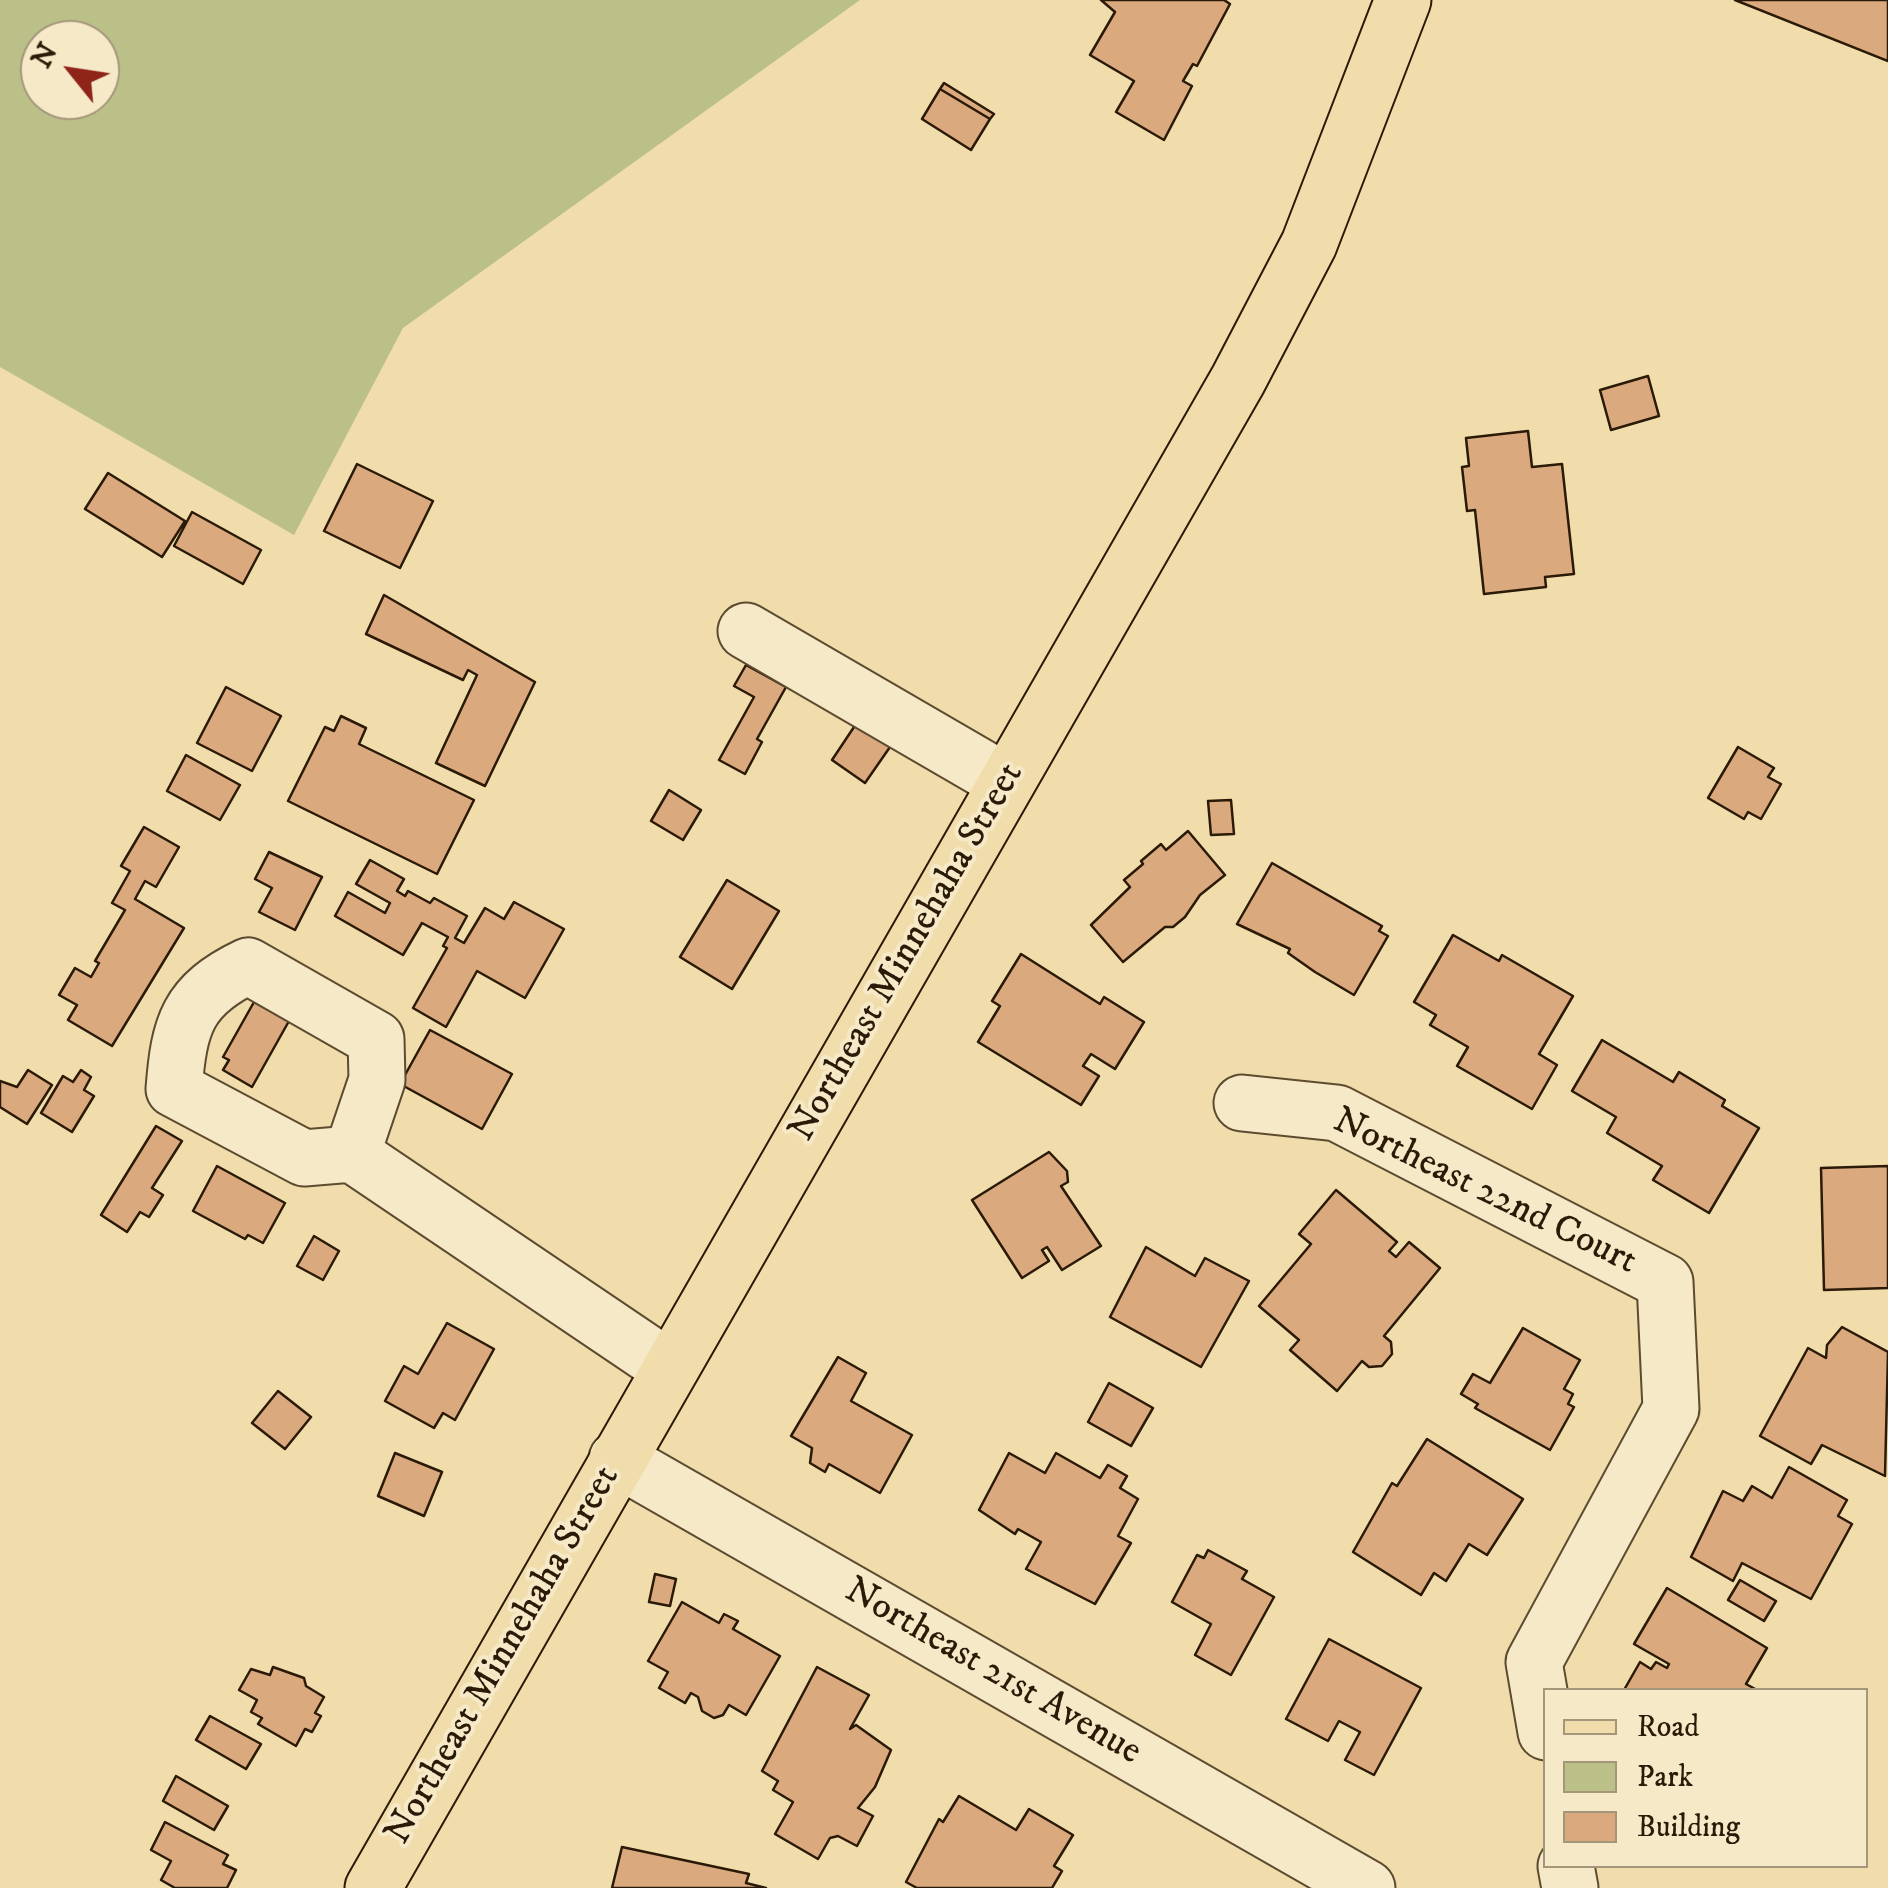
<!DOCTYPE html>
<style>
body{margin:0}
#map{position:relative;width:1888px;height:1888px;overflow:hidden;background:#f1ddab;font-family:"IM FELL DW Pica",serif}
canvas{display:block}
.legend{position:absolute;left:1543px;top:1688px;width:325px;height:180px;box-sizing:border-box;background:#f6e9c8;border:2px solid #a4967b;margin:0;padding:12px 18px;list-style:none;font-size:30px;color:#2a1a07}
.legend li{display:flex;align-items:center;gap:20px;height:50px}
.legend b{width:50px;border:2px solid #a4967b}
.north{position:absolute;left:20px;top:20px;width:100px;height:100px;box-sizing:border-box;background:#f6e9c8;border:2px solid #a4967b;border-radius:50%;rotate:300deg;font-size:28px;font-weight:700;line-height:40px;text-align:center;color:#2a1a07}
.north::after{content:'';display:block;margin:auto;width:35px;height:45px;background:#8f2418;clip-path:polygon(50% 0,100% 100%,50% 72%,0 100%)}
</style>
<div id="map">
<canvas width="1888" height="1888"></canvas>
<ul class="legend">
<li><b style="height:12px;background:#f1ddab"></b>Road</li>
<li><b style="height:28px;background:#bbc088"></b>Park</li>
<li><b style="height:28px;background:#dba97e"></b>Building</li>
</ul>
<div class="north">N</div>
</div>
<script>
const context = document.querySelector('canvas').getContext('2d');
context.lineJoin = 'round';
function paint(path, color) { context.fillStyle = color; context.fill(path, 'evenodd'); }
function strokePath(path, color, width, dash) { context.strokeStyle = color; context.lineWidth = width; context.lineCap = dash ? 'butt' : 'round'; context.setLineDash(dash || []); context.stroke(path); }
function label(font, color, halo, rows, align = 'center') {
  context.font = font + ' "IM FELL DW Pica",serif'; context.lineWidth = 8; context.setLineDash([]); context.textBaseline = 'middle'; context.strokeStyle = halo; context.fillStyle = color; for (const [text, x, y, turn = 0] of rows) {
    context.save(); context.translate(x, y); context.rotate((+turn || 0) * Math.PI / 180); context.textAlign = isNaN(turn) ? turn : align; if (halo) context.strokeText(text, 0, 0); context.fillText(text, 0, 0); context.restore();
  }
}
const green = new Path2D(`
 M0 0H860L403 328 294 535 0 367ZM40 40H100V100H40Z`);
const building = new Path2D(`
 M1101 0H1224L1230 4 1197 66 1193 64 1183 81 1192 86 1164 140 1116 112 1134 81 1090 55 1115 12Z
 M1735 0H1888V61Z
 M944 83 994 114 990 119 940 89Z
 M940 89 990 119 971 150 922 119Z
 M1648 376 1659 416 1611 430 1600 390Z
 M1528 431 1532 467 1562 464 1574 574 1545 577 1546 587 1484 594 1475 510 1467 511 1462 467 1469 466 1466 438Z
 M357 464 433 501 400 568 324 531Z
 M108 473 185 521 162 557 85 509Z
 M192 512 261 550 243 584 174 546Z
 M384 595 535 682 485 786 436 763 477 675 468 670 463 680 366 634Z
 M746 665 786 687 757 739 762 742 745 774 719 760 754 697 734 686Z
 M226 687 281 716 252 771 197 743Z
 M341 716 366 728 359 744 474 800 437 874 288 801 325 727 334 731Z
 M856 724 890 747 865 783 832 760Z
 M1738 747 1774 768 1768 777 1781 784 1761 819 1748 812 1744 819 1708 798Z
 M186 755 240 785 220 820 167 791Z
 M669 790 701 810 683 840 651 821Z
 M1231 800 1234 834 1211 835 1208 801Z
 M144 827 179 847 156 887 145 881 135 899 184 928 112 1046 68 1020 77 1005 59 995 75 968 91 977 99 963 95 961 125 910 112 903 130 871 121 866Z
 M1188 831 1225 875 1200 895 1185 917 1173 927H1165L1123 962 1091 925 1130 887 1124 880 1143 864 1141 861 1161 844 1166 850Z
 M269 852 322 877 295 930 259 912 272 888 255 879Z
 M370 860 404 879 397 891 405 896 408 891 430 903 434 898 467 916 455 938 464 943 485 908 504 919 514 902 564 929 525 998 477 971 446 1027 413 1008 447 948 443 946 448 937 422 923 403 955 335 916 348 892 385 913 390 903 356 884Z
 M1272 863 1382 926 1379 931 1388 936 1354 995 1315 972 1288 953 1290 949 1237 924Z
 M727 880 779 911 732 989 680 957Z
 M1453 935 1499 961 1502 955 1573 996 1539 1054 1557 1065 1532 1109 1457 1066 1468 1047 1430 1025 1436 1015 1414 1002Z
 M1021 954 1100 1004 1104 997 1144 1022 1115 1069 1091 1054 1083 1066 1099 1076 1081 1105 978 1042 1000 1006 992 1001Z
 M254 1002 289 1021 252 1087 223 1070 229 1060 223 1057Z
 M430 1030 512 1074 482 1129 400 1084Z
 M1602 1040 1673 1082 1679 1072 1725 1100 1722 1106 1759 1128 1709 1213 1653 1180 1662 1166 1607 1133 1616 1117 1572 1091Z
 M28 1070 52 1085 27 1124 0 1107V1081L17 1087Z
 M81 1070 91 1077 84 1090 94 1096 72 1132 41 1113 63 1076 73 1082Z
 M156 1126 182 1141 152 1188 163 1195 149 1217 140 1212 127 1232 101 1215Z
 M1049 1152 1067 1171 1068 1182 1061 1186 1101 1246 1062 1270 1047 1247 1042 1250 1049 1261 1022 1278 972 1200Z
 M217 1166 285 1203 263 1243 248 1235 245 1239 193 1211Z
 M1888 1166V1288L1824 1290 1821 1168Z
 M1336 1190 1397 1242 1389 1251 1396 1257 1409 1242 1440 1268 1384 1336 1391 1342 1392 1354 1382 1366 1369 1367 1362 1361 1337 1391 1290 1350 1299 1340 1259 1306 1311 1244 1299 1234Z
 M314 1236 339 1251 323 1280 297 1266Z
 M1146 1247 1195 1276 1205 1258 1249 1281 1201 1367 1110 1317Z
 M447 1323 494 1349 455 1420 443 1413 434 1428 385 1401 404 1366 418 1374Z
 M1842 1327 1888 1352 1885 1476 1822 1445 1811 1464 1760 1436 1808 1348 1826 1358 1827 1345Z
 M1523 1328 1580 1360 1564 1389 1573 1394 1568 1404 1574 1407 1550 1450 1475 1408 1478 1404 1461 1394 1473 1374 1490 1383Z
 M838 1357 866 1373 851 1401 912 1435 880 1493 829 1464 825 1472 810 1463 812 1448 791 1436Z
 M1109 1383 1153 1408 1131 1446 1088 1422Z
 M278 1391 311 1417 285 1449 252 1423Z
 M1427 1439 1523 1499 1487 1555 1469 1544 1446 1581 1434 1573 1421 1595 1353 1552 1392 1483 1397 1486Z
 M395 1453 442 1472 424 1516 378 1496Z
 M1009 1453 1045 1473 1056 1453 1100 1478 1108 1465 1127 1476 1120 1488 1138 1499 1118 1536 1131 1543 1095 1604 1026 1569 1041 1542 1018 1529 1015 1534 979 1510Z
 M1789 1467 1847 1500 1838 1516 1852 1524 1811 1599 1742 1563 1733 1581 1691 1557 1723 1491 1743 1501 1752 1486 1772 1498Z
 M1208 1550 1247 1571 1242 1579 1274 1597 1231 1675 1195 1655 1211 1624 1172 1602 1197 1555 1204 1558Z
 M655 1574 676 1579 670 1606 649 1602Z
 M1740 1580 1776 1601 1764 1621 1728 1600Z
 M1667 1588 1767 1648 1746 1684 1757 1690H1624L1640 1662 1651 1669 1656 1662 1667 1668 1669 1664 1634 1644Z
 M682 1602 719 1623 724 1614 738 1621 733 1629 780 1656 746 1715 729 1705 723 1715 714 1718 702 1711 698 1697 691 1693 685 1703 659 1688 668 1672 648 1661Z
 M1329 1639 1421 1688 1374 1775 1345 1760 1360 1732 1339 1721 1328 1741 1286 1719Z
 M273 1667 304 1678 306 1686 324 1697 315 1713 321 1716 312 1732 305 1729 296 1746 258 1724 262 1718 251 1712 257 1700 239 1690 251 1669 270 1675Z
 M817 1667 869 1695 850 1729 856 1725 891 1750 875 1787 858 1808 873 1816 857 1846 838 1836 830 1838 818 1859 775 1834 793 1802 773 1790 778 1781 762 1771Z
 M210 1716 261 1744 246 1769 196 1740Z
 M176 1776 228 1806 214 1830 163 1801Z
 M959 1796 1016 1830 1029 1809 1073 1835 1054 1866 1062 1871 1052 1888H917L906 1882 939 1819 943 1822Z
 M165 1822 228 1855 223 1864 236 1870 227 1888H175L161 1880 171 1861 151 1850Z
 M622 1847 749 1874 746 1883 766 1888H612Z`);
const minor = new Path2D(`
 M746 631 1006 782
 M248 966 376 1039 377 1080 352 1154 304 1158 174 1089C179 1025 187 995 248 966Z
 M1242 1103 1337 1113 1665 1282 1671 1409 1534 1662 1546 1732
 M352 1154 669 1368
 M617 1459 1367 1888
 M1566 1866 1570 1888`);
const major = new Path2D(`
 M373 1888 1238 380 1309 244 1403 0`);
const streetNames = [
 ["Northeast Minnehaha Street",908,953,-60],
 ["Northeast 22nd Court",1484,1193,26],
 ["Northeast Minnehaha Street",504,1656,-60],
 ["Northeast 21st Avenue",992,1673,30]
];
paint(green, '#bbc088');
paint(building, '#dba97e');
strokePath(building, '#2a1a07', 2.5);
strokePath(minor, '#5c4b30', 59);
strokePath(major, '#2a1a07', 59);
strokePath(minor, '#f6e9c8', 55);
strokePath(major, '#f1ddab', 55);
label('38px', '#2a1a07', '#f6e9c8', streetNames);
</script>
